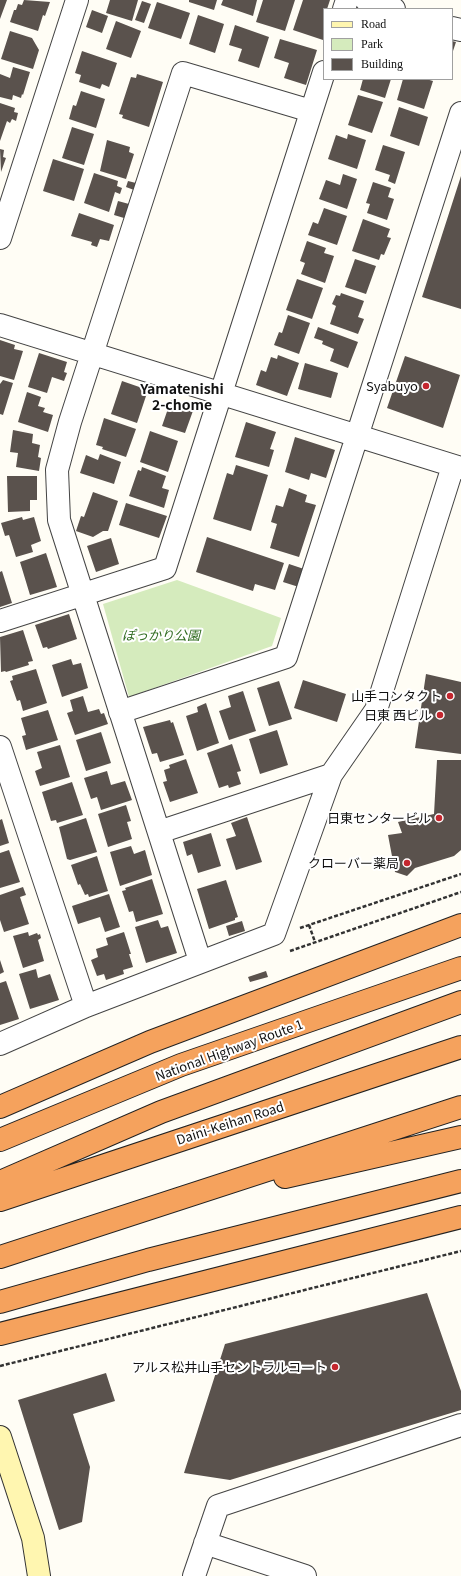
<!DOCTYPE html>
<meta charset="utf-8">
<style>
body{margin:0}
#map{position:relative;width:461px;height:1576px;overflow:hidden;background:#fffdf5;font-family:Georgia,serif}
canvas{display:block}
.legend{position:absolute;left:323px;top:8px;width:130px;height:72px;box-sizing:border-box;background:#fff;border:1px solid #a0a0a0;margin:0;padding:5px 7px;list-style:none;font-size:12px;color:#111}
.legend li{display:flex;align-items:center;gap:8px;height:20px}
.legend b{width:20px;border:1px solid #a0a0a0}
</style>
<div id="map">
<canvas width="461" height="1576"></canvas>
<ul class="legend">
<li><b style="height:5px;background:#fff6b0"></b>Road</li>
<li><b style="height:11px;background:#d5ebbd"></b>Park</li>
<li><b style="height:11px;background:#5a524d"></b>Building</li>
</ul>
</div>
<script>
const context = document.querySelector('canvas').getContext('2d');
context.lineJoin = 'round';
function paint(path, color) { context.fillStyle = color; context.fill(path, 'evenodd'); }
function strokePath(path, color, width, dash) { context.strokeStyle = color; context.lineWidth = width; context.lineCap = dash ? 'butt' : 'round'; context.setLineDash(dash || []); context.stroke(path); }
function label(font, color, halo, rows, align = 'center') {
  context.font = font + ' Georgia,"Noto Sans JP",serif'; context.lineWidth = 4; context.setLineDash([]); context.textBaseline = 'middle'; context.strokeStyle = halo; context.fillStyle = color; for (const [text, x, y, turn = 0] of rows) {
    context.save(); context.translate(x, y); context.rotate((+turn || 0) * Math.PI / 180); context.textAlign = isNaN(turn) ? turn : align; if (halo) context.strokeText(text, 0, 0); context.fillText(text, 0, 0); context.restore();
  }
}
const green = new Path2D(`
 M177 580 281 618 272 646 129 697 103 604Z`);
const building = new Path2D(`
 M0 0H7L0 19Z
 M24 0 50 2 45 16 43 15 38 31 10 22 14 10H16L18 4 22 5Z
 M110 0H138L132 21 106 13Z
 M189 0H217L214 10 189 2Z
 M223 0H257L253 16 221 5Z
 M263 0H295L285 31 256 22Z
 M303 0H330L327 9H324L323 40 293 30Z
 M142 1 151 4 144 23 135 20Z
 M157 2 190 13 181 39 148 28Z
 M92 10 108 16 102 33 86 27Z
 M198 15 224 24 215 53 189 44Z
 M116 21 141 31 131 58 106 49Z
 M235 25 269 37 259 68 238 61 242 49 229 45Z
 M10 31 32 38 39 50 33 69 1 59Z
 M280 39 317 50 306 85 284 78 289 63 274 58Z
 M452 41 456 42 452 54Z
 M82 51 117 63 109 87 102 84 100 89 79 82 81 75 75 73Z
 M13 67 30 72 23 95 22 94 21 98 13 95 12 100 0 97V74L10 78Z
 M137 74 163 82 149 127 122 118 123 115 119 114 131 77 136 78Z
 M363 79H391L385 98 360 90Z
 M403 79H426L433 81 424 109 397 100Z
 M81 91 105 99 96 128 69 119 73 105 76 106Z
 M358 95 383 102 372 133 348 125Z
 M0 103 15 108 14 112 18 113 16 121 12 119 10 123 7 121 0 141Z
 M399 107 428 117 419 146 390 136Z
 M72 127 94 134 84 165 62 158Z
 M348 134 366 140 357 169 328 159 336 135 347 139Z
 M107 140 130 147 129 152 134 154 126 179 100 171Z
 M383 145 405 152 395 184 388 181 390 175 375 170Z
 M0 149 4 150 3 157 6 158 1 172Z
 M53 159 84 169 74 201 43 191Z
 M94 173 118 181 117 186 122 188 120 194 115 192 109 212 84 203Z
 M343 174 357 179 347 209 319 199 326 180 340 185Z
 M461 176V309L422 297Z
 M128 181 136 183 134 190 126 187Z
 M373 182 391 188 388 197 394 199 387 220 367 213 370 204 366 203Z
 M118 201 129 204 124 218 114 215Z
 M324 208 347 216 337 245 308 235 313 222 318 224Z
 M79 213 114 225 109 241 100 239 97 247 91 245 92 242 71 236Z
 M363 219 390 229 387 237 391 238 384 255 381 254 379 260 352 251Z
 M307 241 326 248 324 253 334 256 325 283 301 274 305 263 300 261Z
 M355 259 376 266 366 294 345 287Z
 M297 279 323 288 312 319 286 310Z
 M341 293 364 301 358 317 364 319 358 334 330 324 336 306 332 304 336 295 340 296Z
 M288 315 310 323 299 354 274 345 279 332 282 333Z
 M318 327 358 342 348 368 330 361 334 349 322 344 323 341 314 338Z
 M0 340 15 345 14 349 23 351 14 380 0 376Z
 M39 353 67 362 64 372 67 373 64 381 52 377 47 393 28 387Z
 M278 355 299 363 287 396 256 385 261 370 266 372 271 357 277 359Z
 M405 356 460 375 443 428 387 408Z
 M305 363 338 373 331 398 298 389Z
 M3 380 13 383 3 415 0 414V384Z
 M122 381 148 390 137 423 111 414Z
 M27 392 41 397 38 406 45 408 43 412 53 415 48 432 18 422Z
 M171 400 194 408 185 433 162 426Z
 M104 418 136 429 126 457 102 449 103 447 96 445Z
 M246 422 276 432 270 449 274 450 269 467 235 457Z
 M13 430 33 434 32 443 40 445 38 457 41 458 39 471 16 467 18 453 10 452Z
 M150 431 178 441 168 472 140 462Z
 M295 437 335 450 326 478 311 473 309 480 285 472Z
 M100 454 121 462 114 484 80 473 86 455 98 460Z
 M236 465 268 475 251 531 213 519 227 473 233 475Z
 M142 467 166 476 162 488 169 490 164 508 129 496 138 470 141 471Z
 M7 476H37V500H30V511L8 512Z
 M289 488 307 495 305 502 316 505 299 557 270 548 277 524 271 522 276 505 283 507Z
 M93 492 118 501 108 531H103L93 537 76 531 81 516 84 517Z
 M126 503 167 516 159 538 119 525Z
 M22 517 23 520 34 517 41 541 31 545 33 552 16 557 9 535 5 536 1 523Z
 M207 537 284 563 275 590 255 584 253 591 196 572Z
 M111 538 119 564 96 572 87 546Z
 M46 553 57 587 30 595 20 562Z
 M289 564 307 570 302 588 283 582Z
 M2 571 12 603 0 607V572Z
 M69 614 77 639 48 649 47 647 43 648 35 625Z
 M23 630 33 661 28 662 29 665 6 672 5 671 1 672 0 637Z
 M71 659 73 665 81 663 88 688 62 697 52 665Z
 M36 669 47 703 23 711 20 700 17 701 10 681 13 680 12 676Z
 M426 674 461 682V754L415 748Z
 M303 680 346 694 337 722 294 708Z
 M279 681 292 719 269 726 257 688Z
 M243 691 256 731 229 740 219 711 231 707 228 696Z
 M83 696 88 712 99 709 101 714 104 713 108 724 75 735 67 713 73 711 70 700Z
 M206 703 219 743 197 751 186 716 198 712 197 707Z
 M48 710 58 740 26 750 22 736 26 735 21 718Z
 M170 720 171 723 173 722 184 755 160 762 157 753 152 754 143 727Z
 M277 730 288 765 260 774 249 739Z
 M101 732 111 763 86 771 76 740Z
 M232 744 241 771 237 772 241 784 229 788 228 785 219 788 207 753Z
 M60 745 70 777 40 786 35 771 42 768 37 752Z
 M186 759 198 793 170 802 163 782 167 781 164 770 170 768 169 765Z
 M437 760H461V850L454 856 415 868 407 876 395 872 388 835 402 833 398 822 434 814Z
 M107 771 111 785 125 781 132 800 101 810 97 797 91 799 84 778Z
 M72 782 83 815 57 823 56 820 51 821 42 792Z
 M126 805 131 821 127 822 132 839 108 847 98 814Z
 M247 817 262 862 236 870 226 839 236 836 231 823Z
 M86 818 97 852 70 860 67 859 59 827Z
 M2 819 9 843 0 846V820Z
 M211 833 221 866 198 873 192 854 187 856 183 842Z
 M131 846 134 854 145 850 152 875 120 886 110 852Z
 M9 850 20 882 0 888V853Z
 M97 856 108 891 89 897 88 894 85 895 80 884 78 885 71 865Z
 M152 879 163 914 136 922 133 911 129 912 122 891 126 890 125 888Z
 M226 880 238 917 235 918V920L209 929 197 889Z
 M23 887 26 895 20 897 29 924 4 932 0 920V895Z
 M109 894 120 927 105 932 100 917 78 924 72 906Z
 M158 920 161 928 168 926 177 953 146 963 135 927Z
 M242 921 245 931 229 936 226 926Z
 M28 932 29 936 37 933 38 935 40 934 41 938 38 940 44 961 23 968 13 936Z
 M124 932 131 954H129L133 967 123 970 124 974 106 980 104 974 97 976 91 960 98 957 96 949 108 945 106 938Z
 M0 960 4 972 0 974Z
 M36 969 38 978 50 974 59 1000 30 1009 19 974Z
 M266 971 268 977 250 982 248 977Z
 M6 981 19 1019 0 1025V983Z
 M427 1293 461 1391V1410L230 1480 184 1473 225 1344Z
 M106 1373 115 1401 73 1414 90 1467 82 1522 59 1530 18 1400Z`);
const path = new Path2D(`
 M309 925 315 942
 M300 928 461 874
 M290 951 461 892
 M0 1366 461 1251`);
const street = new Path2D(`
 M366 0 394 9
 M344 9 347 0
 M452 28 461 30
 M0 238 77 0
 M0 325 461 468
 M0 621 165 568 324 72
 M120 712 286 657 461 113
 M0 747 86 1006
 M159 832 331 775
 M200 961 59 520 57 470 70 422 183 73 311 111
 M0 1044 86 1006 274 934 331 775 376 710 453 466
 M205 1543 305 1576
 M194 1576 218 1506 461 1425`);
const secondary = new Path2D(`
 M0 1437 33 1538 39 1576`);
const highway = new Path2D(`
 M0 1107 150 1042 461 925
 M0 1140 181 1065 461 968
 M285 1177 461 1137
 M0 1182 161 1112 461 1002
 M0 1200 461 1047
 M0 1257 461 1107
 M0 1302 148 1260 461 1181
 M0 1334 461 1217`);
const markers = [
 [426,386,4,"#c4262e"],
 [450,696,4,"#c4262e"],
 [440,715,4,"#c4262e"],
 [439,818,4,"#c4262e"],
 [407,863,4,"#c4262e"],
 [335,1367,4,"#c4262e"]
];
const poiNames = [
 ["Syabuyo",418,386],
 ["山手コンタクト",442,696],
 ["日東 西ビル",432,715],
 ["日東センタービル",431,818],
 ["クローバー薬局",399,863],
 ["アルス松井山手セントラルコート",327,1367]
];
const parkNames = [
 ["ぽっかり公園",161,635]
];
const streetNames = [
 ["National Highway Route 1",229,1050,-20],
 ["Daini-Keihan Road",230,1123,-18]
];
const neighbourhoodNames = [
 ["Yamatenishi",182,389],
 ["2-chome",182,405]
];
paint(green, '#d5ebbd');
paint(building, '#5a524d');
strokePath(street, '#444', 24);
strokePath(secondary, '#333', 24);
strokePath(highway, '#222', 24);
strokePath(path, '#333', 2.5, [4, 2]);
strokePath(street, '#fff', 22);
strokePath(secondary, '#fff6b0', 22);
strokePath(highway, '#f5a25d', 22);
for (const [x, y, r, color] of markers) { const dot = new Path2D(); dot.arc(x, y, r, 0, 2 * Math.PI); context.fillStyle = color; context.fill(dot); strokePath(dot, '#fff', 1.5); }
label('13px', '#111', '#fff', poiNames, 'right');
label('italic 13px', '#2f6b1f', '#fff', parkNames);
label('13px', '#111', '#fff', streetNames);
label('bold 14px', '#111', '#fff', neighbourhoodNames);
</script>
